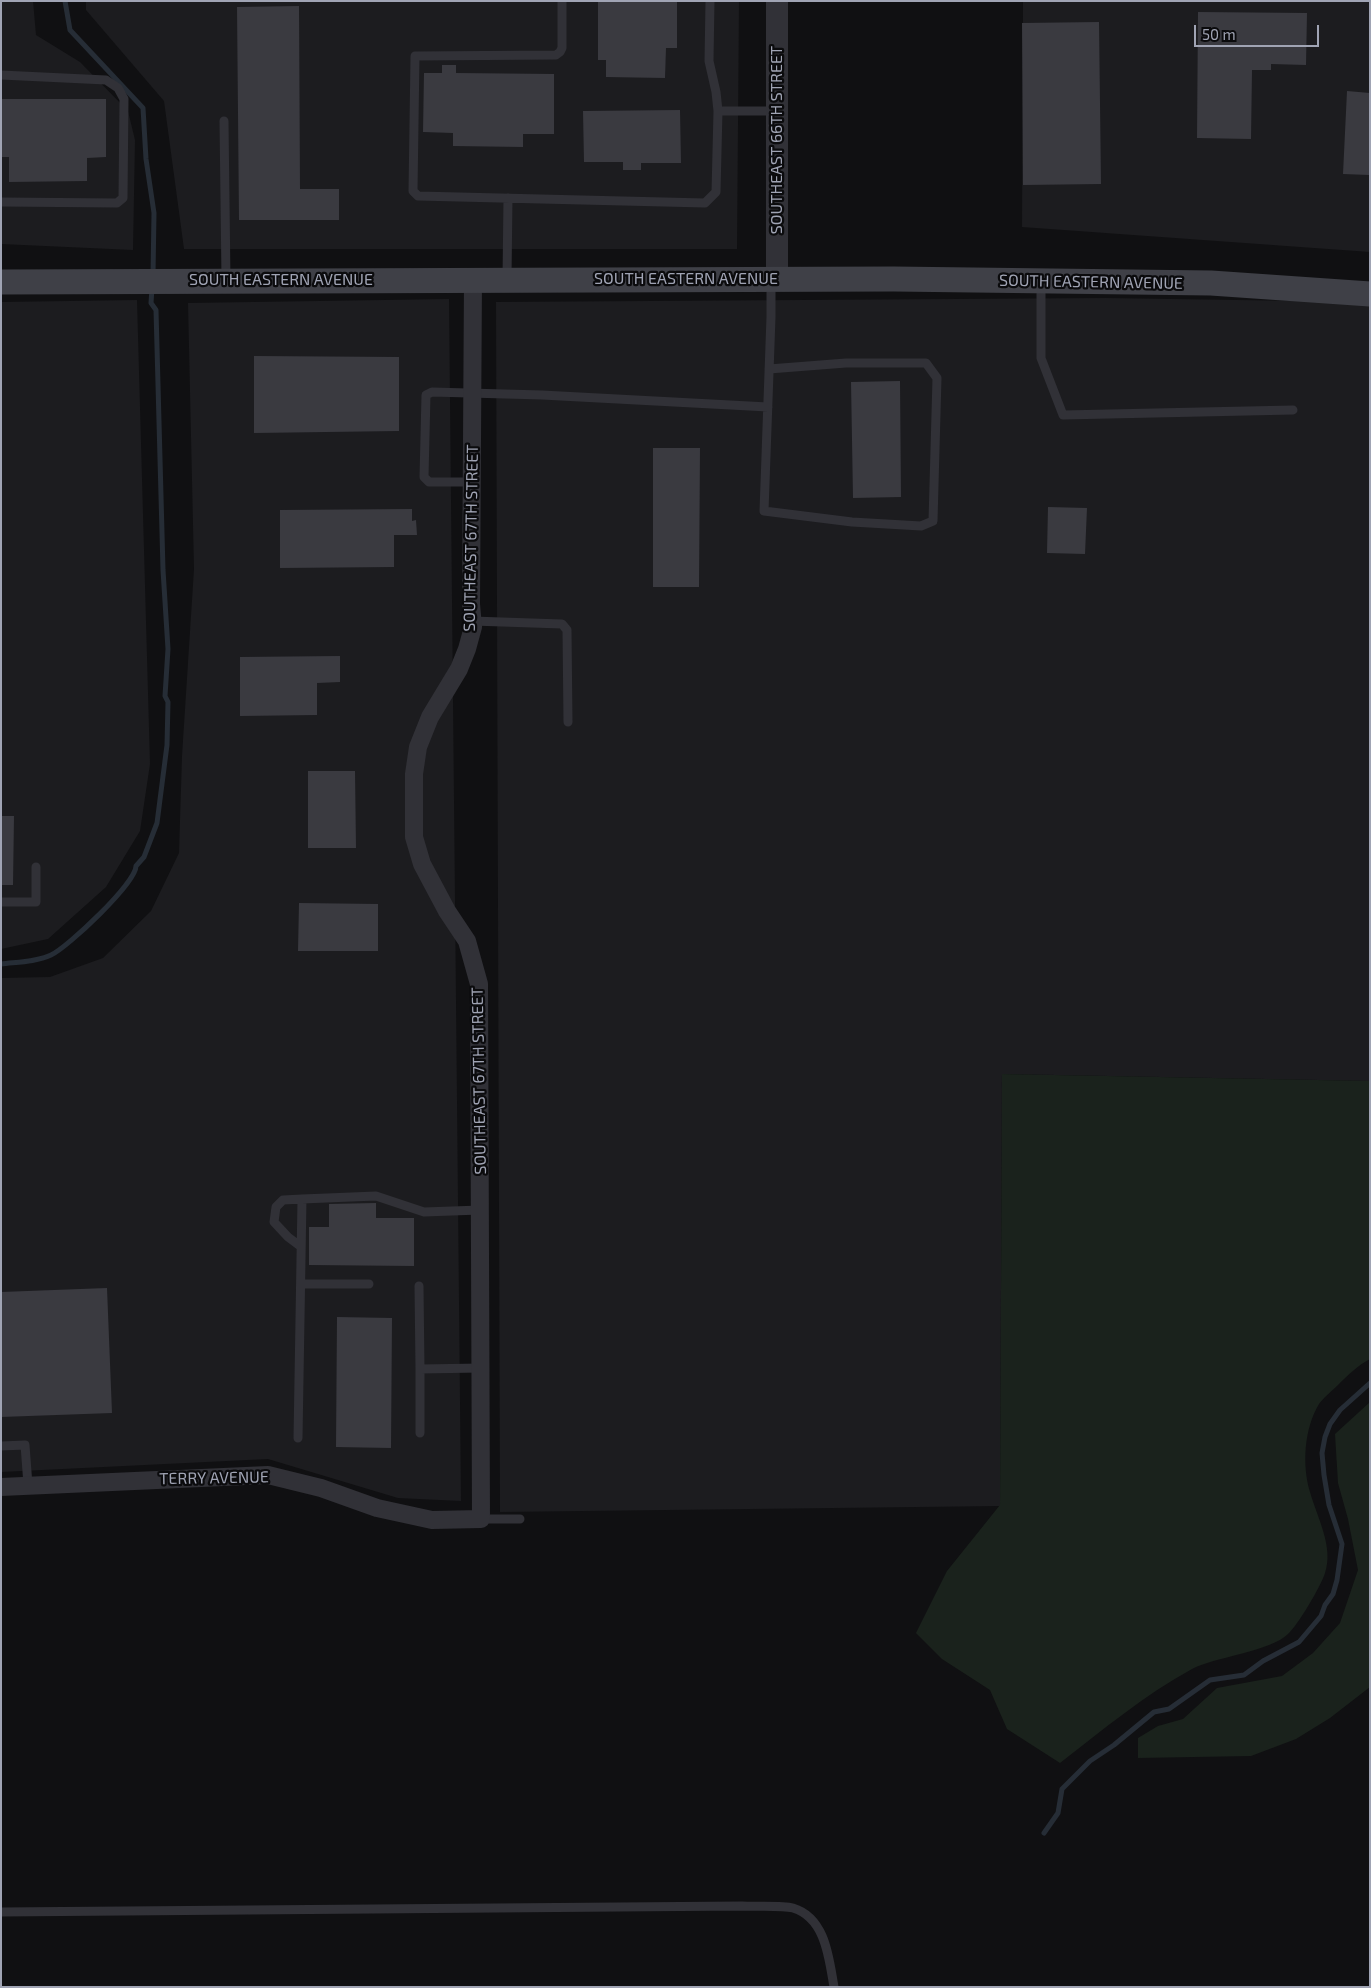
<!DOCTYPE html>
<style>
body{margin:0}
#map{position:relative;width:1371px;height:1988px;overflow:hidden;background:#101012;font-family:"Exo 2",sans-serif}
canvas{display:block}
.frame{position:absolute;inset:0;border:2px solid #a0a4b4;pointer-events:none}
.scale{position:absolute;left:1194px;top:25px;width:125px;height:22px;box-sizing:border-box;border:2px solid #a0a4b4;border-top:0;padding-left:6px;font-size:15px;line-height:18px;white-space:nowrap;color:#a0a4b4;-webkit-text-stroke:4px #0b0b0d;paint-order:stroke}
</style>
<div id="map">
<canvas width="1371" height="1988"></canvas>
<div class="frame"></div>
<div class="scale">50 m</div>
</div>
<script>
const context = document.querySelector('canvas').getContext('2d');
context.lineJoin = 'round';
function paint(path, color) { context.fillStyle = color; context.fill(path, 'evenodd'); }
function strokePath(path, color, width, dash) { context.strokeStyle = color; context.lineWidth = width; context.lineCap = dash ? 'butt' : 'round'; context.setLineDash(dash || []); context.stroke(path); }
function label(font, color, halo, rows, align = 'center') {
  context.font = font + ' "Exo 2",sans-serif'; context.lineWidth = 4.5; context.setLineDash([]); context.textBaseline = 'middle'; context.strokeStyle = halo; context.fillStyle = color; for (const [text, x, y, turn = 0] of rows) {
    context.save(); context.translate(x, y); context.rotate((+turn || 0) * Math.PI / 180); context.textAlign = isNaN(turn) ? turn : align; if (halo) context.strokeText(text, 0, 0); context.fillText(text, 0, 0); context.restore();
  }
}
const built = new Path2D(`
 M1 1H33L36 35 80 62 128 111 135 140 133 250 1 244Z
 M86 1H739L737 249H184L164 101 86 10Z
 M1023 1H1370V252L1022 227Z
 M1106 298 1370 302V1081L1002 1074 1000 1506 500 1512 496 302Z
 M449 299 461 1501 398 1498 268 1459 1 1472V978L50 977 103 958 151 911 179 853 182 756 194 569 188 303Z
 M137 300 150 764 140 831 106 887 48 939 1 949V302Z`);
const green = new Path2D(`
 M1002 1074 1370 1081V1359C1357 1366 1348 1375 1338 1385 1332 1391 1324 1397 1319 1404 1304 1429 1302 1465 1310 1492 1317 1517 1334 1547 1325 1573 1321 1586 1298 1625 1288 1634 1271 1651 1215 1657 1192 1669 1144 1695 1103 1730 1060 1763L1007 1729 990 1690 942 1659 916 1633 947 1571 1000 1505Z
 M1370 1402V1687L1330 1718 1296 1739 1251 1756 1138 1758V1738L1158 1726 1183 1719 1217 1688 1282 1676 1313 1653 1340 1623 1358 1570 1348 1519 1338 1483 1335 1434Z`);
const stream = new Path2D(`
 M65 1 70 30 143 108 146 159 154 213 153 275
 M1 964C17 962 36 962 51 955 68 947 136 883 136 866L144 857 157 823 167 745 168 702 165 696 168 649 163 570 156 310 151 303 152 288
 M1044 1833 1058 1813 1062 1789 1090 1761 1114 1745 1154 1712 1169 1709 1210 1680 1244 1675 1263 1661 1299 1642 1321 1616 1325 1605 1333 1594 1337 1580 1342 1544 1329 1505 1324 1475 1322 1453 1325 1437 1330 1424 1340 1410 1370 1383`);
const building = new Path2D(`
 M598 1H677V48H666L665 78 606 77V60H598Z
 M299 6 300 189H339V220H239L237 7Z
 M1198 12 1307 13 1306 65 1271 64V70H1252L1251 139 1197 138Z
 M1099 22 1101 184 1023 185 1022 23Z
 M442 65H456V73L554 74V134H523V147L453 146V133L423 132 424 73H442Z
 M1347 91 1370 93 1369 175 1343 174Z
 M1 99H106V157L87 158V181L9 182V157H1Z
 M680 110 681 163H641V170H623V162H584L583 111Z
 M254 356 399 357V431L254 433Z
 M900 381 901 497 853 498 851 382Z
 M653 448H700L699 587H653Z
 M1048 507 1087 508 1085 554 1047 553Z
 M412 509V521L416 520 417 535H394V567L280 568V510Z
 M340 656V682L317 683V715L240 716V657Z
 M308 771H355L356 848H308Z
 M1 816H14L13 885H1Z
 M299 903 378 904V951H298Z
 M376 1203V1218H414V1266L309 1265V1227H329V1204Z
 M107 1288 112 1413 1 1417V1292Z
 M337 1317 392 1318 391 1448 336 1447Z`);
const service = new Path2D(`
 M562 1V48L560 52 556 55 415 56 413 191 418 196 705 203 716 192 718 111H777
 M710 1 709 61 716 92 718 111
 M1 75 106 80 118 88 124 99 123 198 117 203 1 202
 M224 121 226 280
 M507 278 508 198
 M1041 281V358L1063 415 1293 410
 M769 369 846 363H926L937 378 933 521 921 526 852 522 764 511 771 317V282
 M471 482H429L424 477 426 395 432 392 542 395 768 407
 M472 621 562 624 567 630 568 722
 M1 902H36V867
 M300 1246 288 1237 274 1222 276 1207 283 1200 302 1199
 M301 1284H369
 M419 1286 420 1369
 M420 1433V1369L481 1368
 M298 1438 302 1199 376 1196 424 1212 480 1210
 M1 1446 25 1445 28 1485
 M481 1519H520
 M1 1912 742 1906C755 1907 781 1905 793 1908 826 1918 829 1959 834 1987`);
const minor = new Path2D(`
 M1 1487 268 1475 321 1488 377 1508 432 1520 481 1519 479 984 467 941 447 911 422 864 414 837V774L418 747 430 717 459 669 467 649 473 627 471 604 473 279`);
const tertiary = new Path2D(`
 M777 279V1`);
const secondary = new Path2D(`
 M1 282 894 279 1211 283 1370 294`);
const streetNames = [
 ["SOUTHEAST 66TH STREET",777,140,-90],
 ["SOUTH EASTERN AVENUE",686,279],
 ["SOUTH EASTERN AVENUE",281,280],
 ["SOUTH EASTERN AVENUE",1091,282,1],
 ["SOUTHEAST 67TH STREET",471,538,-89],
 ["SOUTHEAST 67TH STREET",479,1081,-91],
 ["TERRY AVENUE",214,1478,-1]
];
paint(built, '#1c1c1f');
paint(green, '#1a221c');
strokePath(stream, '#262d36', 5);
paint(building, '#3a3a40');
strokePath(service, '#313137', 9);
strokePath(minor, '#313137', 18);
strokePath(tertiary, '#313137', 22);
strokePath(secondary, '#3f4047', 25);
label('16px', '#a0a4b4', '#0b0b0d', streetNames);
</script>
